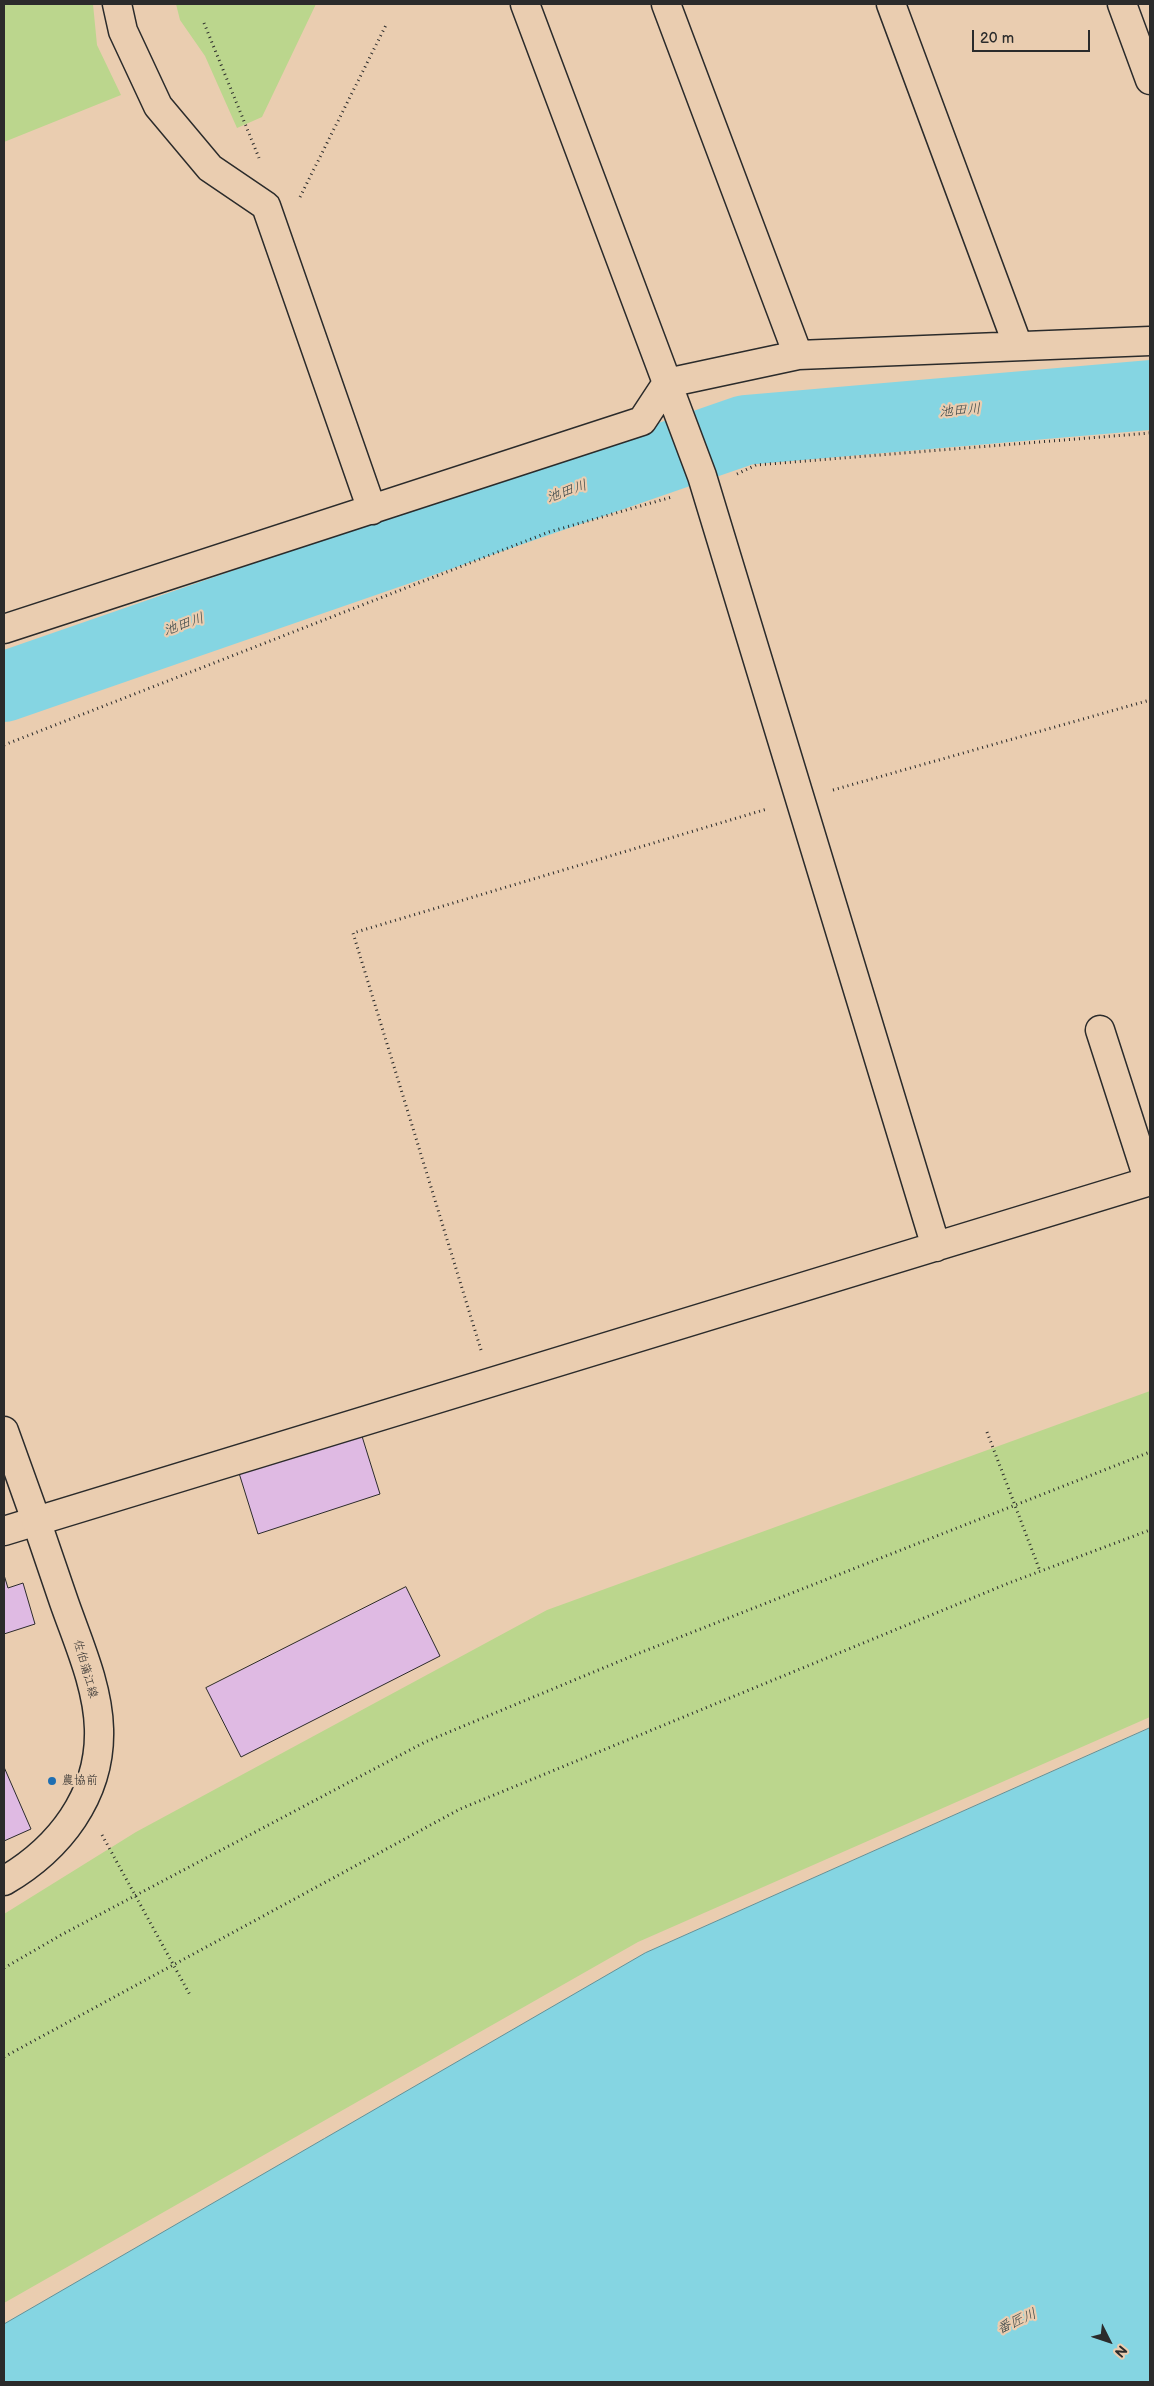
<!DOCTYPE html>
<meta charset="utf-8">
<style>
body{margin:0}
#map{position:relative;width:1154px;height:2386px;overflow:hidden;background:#eacdb0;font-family:"Balsamiq Sans",sans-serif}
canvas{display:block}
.frame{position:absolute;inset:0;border:5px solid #2b2b2b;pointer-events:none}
.north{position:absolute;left:1084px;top:2316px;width:50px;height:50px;-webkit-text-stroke:4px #eacdb0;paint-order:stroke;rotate:131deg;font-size:14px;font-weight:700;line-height:20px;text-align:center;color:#2b2b2b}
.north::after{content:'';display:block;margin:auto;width:18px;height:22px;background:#2b2b2b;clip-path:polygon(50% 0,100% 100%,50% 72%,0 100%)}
.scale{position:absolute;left:972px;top:30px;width:118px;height:22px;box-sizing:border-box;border:2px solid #2b2b2b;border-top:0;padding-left:6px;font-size:15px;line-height:18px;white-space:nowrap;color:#2b2b2b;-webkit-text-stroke:4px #eacdb0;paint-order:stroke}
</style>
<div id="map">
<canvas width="1154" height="2386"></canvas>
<div class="frame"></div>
<div class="north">N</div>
<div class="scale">20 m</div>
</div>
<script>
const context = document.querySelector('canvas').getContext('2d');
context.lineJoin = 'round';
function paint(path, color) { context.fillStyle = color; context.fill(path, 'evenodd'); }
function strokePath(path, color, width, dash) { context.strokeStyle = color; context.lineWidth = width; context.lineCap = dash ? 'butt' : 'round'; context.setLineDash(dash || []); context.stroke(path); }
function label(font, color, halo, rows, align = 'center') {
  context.font = font + ' "Balsamiq Sans","Klee One",sans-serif'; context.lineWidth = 4.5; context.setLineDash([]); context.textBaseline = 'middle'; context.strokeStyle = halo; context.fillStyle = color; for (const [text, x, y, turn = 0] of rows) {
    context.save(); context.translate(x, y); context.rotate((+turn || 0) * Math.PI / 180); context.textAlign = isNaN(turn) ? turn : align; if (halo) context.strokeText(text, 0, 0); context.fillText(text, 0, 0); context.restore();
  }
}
const green = new Path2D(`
 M4 4H93L97 45 121 95 4 142Z
 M176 4H316L262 117 237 128 205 56 180 20Z
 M1150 1391V1717L638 1942 4 2303V1914L136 1832 547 1610Z`);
const water = new Path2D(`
 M1150 1728V2382H4V2324L645 1953Z`);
const river = new Path2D(`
 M4 687 745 430 1150 395`);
const building = new Path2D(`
 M361 1433 380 1494 258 1534 239 1473Z
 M4 1575 8 1588 23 1583 35 1624 4 1634Z
 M406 1587 440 1656 241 1757 206 1688Z
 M4 1767 31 1829 4 1841Z`);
const path = new Path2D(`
 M204 23 259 158
 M300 197 387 23
 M737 474 756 465 1150 433
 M4 745 549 532 672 497
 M833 790 1150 700
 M481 1350 353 933 767 809
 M987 1432 1040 1571
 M102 1835 190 1995
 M4 1968 61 1935 425 1742 637 1654 1150 1452
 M4 2057 460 1809 1009 1583 1150 1530`);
const minor = new Path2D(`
 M117 4 123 31 158 106 210 168 266 206 372 510
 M525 4 702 476 936 1247
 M666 4 798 355
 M891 4 1018 346
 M1122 4 1150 80
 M4 629 642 421 667 383 798 355 1150 341
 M1100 1030 1149 1182
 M4 1531 1150 1181`);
const major = new Path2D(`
 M4 1431C25 1488 45 1545 64 1602 78 1642 98 1686 99 1729 101 1796 59 1849 4 1881`);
const markers = [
 [52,1781,5,"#1f6fb2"]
];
const streetNames = [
 ["佐伯蒲江線",85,1669,74]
];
const poiNames = [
 ["農協前",62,1781]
];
const waterNames = [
 ["池田川",960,411,-5],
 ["池田川",567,492,-19],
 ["池田川",184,625,-19],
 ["番匠川",1017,2322,-24]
];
paint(green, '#bbd68d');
paint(water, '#85d5e2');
strokePath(water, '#619199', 1);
strokePath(river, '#85d5e2', 70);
paint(building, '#dfbae3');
strokePath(building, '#2b2b2b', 1);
strokePath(minor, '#2b2b2b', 31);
strokePath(major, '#2b2b2b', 31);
strokePath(path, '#2b2b2b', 3, [1, 4]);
strokePath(minor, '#eacdb0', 28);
strokePath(major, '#eacdb0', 28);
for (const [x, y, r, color] of markers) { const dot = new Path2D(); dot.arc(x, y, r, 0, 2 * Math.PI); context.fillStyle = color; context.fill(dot); strokePath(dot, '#eacdb0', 2); }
label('12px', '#2b2b2b', '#eacdb0', streetNames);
label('12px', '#2b2b2b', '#eacdb0', poiNames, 'left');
label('italic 14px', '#384446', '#eacdb0', waterNames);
</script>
